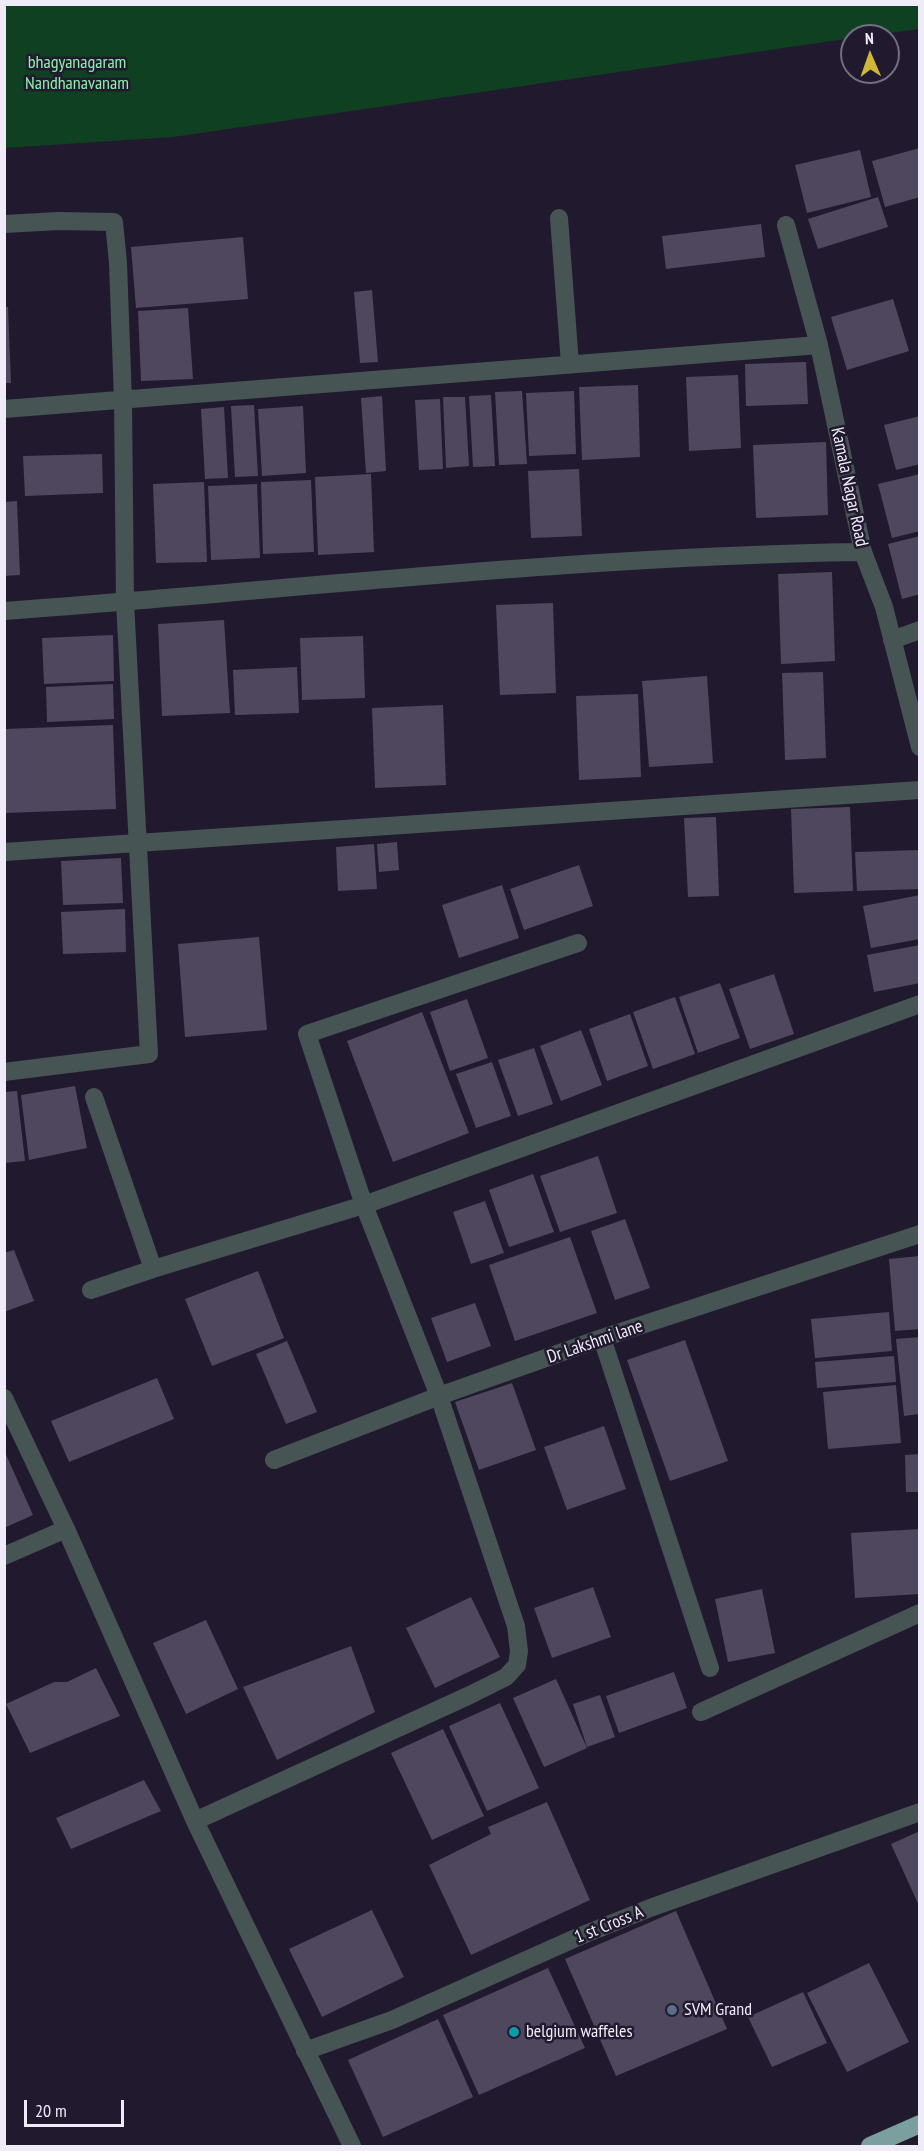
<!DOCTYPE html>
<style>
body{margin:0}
#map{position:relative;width:924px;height:2151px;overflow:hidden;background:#211a2e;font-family:"PT Sans Narrow",sans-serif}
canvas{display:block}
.frame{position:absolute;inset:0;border:6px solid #efebf9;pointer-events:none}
.north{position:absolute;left:840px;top:24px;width:60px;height:60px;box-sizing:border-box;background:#211a2e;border:2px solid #736e7f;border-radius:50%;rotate:358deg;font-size:16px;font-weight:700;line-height:24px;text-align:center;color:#efebf9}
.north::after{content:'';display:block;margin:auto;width:21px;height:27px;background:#d1b736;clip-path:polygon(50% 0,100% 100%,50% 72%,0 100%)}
.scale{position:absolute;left:24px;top:2100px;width:100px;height:27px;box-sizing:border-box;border:3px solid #efebf9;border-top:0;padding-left:8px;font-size:18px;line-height:21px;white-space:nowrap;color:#efebf9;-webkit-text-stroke:4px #211a2e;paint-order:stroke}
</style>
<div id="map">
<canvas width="924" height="2151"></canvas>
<div class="frame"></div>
<div class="north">N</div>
<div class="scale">20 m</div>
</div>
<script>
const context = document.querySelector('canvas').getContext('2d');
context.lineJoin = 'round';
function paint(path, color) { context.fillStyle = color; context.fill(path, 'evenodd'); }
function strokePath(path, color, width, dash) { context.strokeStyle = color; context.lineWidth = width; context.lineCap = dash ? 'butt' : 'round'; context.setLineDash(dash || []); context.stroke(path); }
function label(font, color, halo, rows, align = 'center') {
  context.font = font + ' "PT Sans Narrow",sans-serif'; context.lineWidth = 5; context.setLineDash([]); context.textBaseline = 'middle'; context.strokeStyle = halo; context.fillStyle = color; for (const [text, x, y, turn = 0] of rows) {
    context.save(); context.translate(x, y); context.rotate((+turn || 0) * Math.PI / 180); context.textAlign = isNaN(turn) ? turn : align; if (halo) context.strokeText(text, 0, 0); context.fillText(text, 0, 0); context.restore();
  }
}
const green = new Path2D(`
 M5 4H919L920 29 868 36H852V38L173 137 5 148Z`);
const building = new Path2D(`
 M920 148V197L885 207 872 161Z
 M860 150 871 197 807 213 795 165Z
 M878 197 888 227 818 249 808 219Z
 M761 224 765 257 666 269 662 236Z
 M243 237 248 299 136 308 131 247Z
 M372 290 378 362 360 363 354 292Z
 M893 299 909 351 847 370 831 317Z
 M5 307H8L11 383H5Z
 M188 308 193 379 141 381 138 311Z
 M806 362 808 404 746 406 745 364Z
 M738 375 741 448 689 451 686 377Z
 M638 385 640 457 582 460 579 387Z
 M522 391 527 464 499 465 495 392Z
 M574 391 576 454 529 456 526 393Z
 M491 395 495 466 473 467 469 396Z
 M382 396 386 471 366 473 361 398Z
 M443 397H465L469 466 446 468Z
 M440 399 443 469 419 470 415 400Z
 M254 405 258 476 235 477 231 406Z
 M303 406 306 473 262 476 258 409Z
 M224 407 228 478 205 479 201 409Z
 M920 416V464L896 470 884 425Z
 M826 442 828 515 756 518 753 445Z
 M102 454 103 493 25 496 23 456Z
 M579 469 582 536 531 538 528 471Z
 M371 474 374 552 318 555 315 477Z
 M920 474V531L892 538 878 484Z
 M311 480 314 552 263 554 261 482Z
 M204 482 207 562 156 563 153 484Z
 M257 484 260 558 211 560 208 486Z
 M17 501 20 575 4 576V502Z
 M920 536V594L902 599 888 544Z
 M832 572 835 661 781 664 778 574Z
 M553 603 556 693 500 695 496 605Z
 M224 620 230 713 162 716 158 624Z
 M113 635 114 681 44 684 42 638Z
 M363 636 365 698 302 700 300 638Z
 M297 667 299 713 235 715 233 670Z
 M823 672 826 758 785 760 782 673Z
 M707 676 713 763 649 767 642 681Z
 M113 684 114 719 47 722 46 687Z
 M638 694 641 777 579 780 576 696Z
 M443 705 446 785 375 788 372 708Z
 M113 725 116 809 4 813V729Z
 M850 807 853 891 794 893 791 809Z
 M716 817 719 896 688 897 684 818Z
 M397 842 399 870 379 872 377 844Z
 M374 844 377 889 338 891 336 847Z
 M920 850V889L857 891 855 852Z
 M121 858 123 903 63 905 61 861Z
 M579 865 593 906 524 930 510 889Z
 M502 885 519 938 459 958 442 905Z
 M920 895V939L871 948 863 906Z
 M125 909 126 952 63 954 61 912Z
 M259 937 267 1030 185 1037 178 944Z
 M920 945V983L874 992 867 955Z
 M774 974 794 1034 750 1049 729 989Z
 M720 983 740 1038 698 1053 679 997Z
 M675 997 695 1054 653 1069 633 1012Z
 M467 999 488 1058 450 1071 430 1012Z
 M422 1012 469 1133 393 1162 347 1041Z
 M630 1014 648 1066 607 1081 589 1029Z
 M581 1030 602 1085 561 1101 540 1046Z
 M534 1048 553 1104 518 1116 498 1060Z
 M492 1062 511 1116 476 1128 456 1074Z
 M75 1086 87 1148 29 1160 21 1095Z
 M17 1091 25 1161 4 1163V1092Z
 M598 1156 617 1213 560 1232 540 1176Z
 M533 1174 554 1232 509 1247 489 1190Z
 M485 1201 504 1253 471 1264 453 1212Z
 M625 1219 650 1288 615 1300 591 1231Z
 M570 1237 597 1313 515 1341 489 1265Z
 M14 1250 34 1301 4 1312V1253Z
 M920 1256V1329L895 1331 889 1259Z
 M258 1271 284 1338 212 1366 185 1299Z
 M475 1303 491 1346 447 1362 431 1318Z
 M889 1312 892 1351 815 1358 811 1319Z
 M920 1337V1414L904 1416 896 1339Z
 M685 1340 728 1461 670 1481 627 1360Z
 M287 1341 317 1412 286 1424 256 1354Z
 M894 1356 896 1382 817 1388 815 1362Z
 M157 1378 174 1419 69 1462 51 1421Z
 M512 1383 536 1450 479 1470 455 1402Z
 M896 1385 901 1443 828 1449 823 1392Z
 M604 1426 626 1489 567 1510 544 1447Z
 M4 1450 33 1515 4 1528Z
 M920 1454V1492H906L905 1455Z
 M920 1529V1594L855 1598 851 1533Z
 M593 1587 611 1637 552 1658 534 1608Z
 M762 1589 775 1653 728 1662 715 1599Z
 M471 1597 500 1657 435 1688 406 1628Z
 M206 1620 238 1689 186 1714 153 1643Z
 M351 1646 375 1712 277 1760 243 1687Z
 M96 1668 120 1716 30 1753 6 1704 54 1682H67Z
 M674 1672 687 1708 619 1733 606 1696Z
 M556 1679 587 1748 544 1767 513 1698Z
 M600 1695 615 1737 587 1747 573 1704Z
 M500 1703 539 1788 487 1811 449 1726Z
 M443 1729 484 1816 432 1840 391 1753Z
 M144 1780 161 1811 71 1849 56 1818Z
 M547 1802 590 1900 471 1955 429 1865 491 1834 488 1827Z
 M920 1831V1908L891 1844Z
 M372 1910 404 1977 322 2017 289 1949Z
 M676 1911 727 2029 616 2076 565 1959Z
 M869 1963 909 2042 847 2072 807 1993Z
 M548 1968 585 2048 479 2095 443 2015Z
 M803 1992 827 2043 772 2067 748 2017Z
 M438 2019 473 2097 383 2137 348 2060Z`);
const street = new Path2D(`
 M559 218 570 364
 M4 224 59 221 114 222 118 263 123 400 125 602 149 1054 4 1072
 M786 225 819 345 863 552 884 607 920 747
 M4 409 819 345
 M4 611C291 590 576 556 863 552
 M892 640 920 630
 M4 852 920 790
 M94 1097 153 1269
 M91 1290 153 1269 364 1205 920 1004
 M602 1338 710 1668
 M4 1398 66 1529 195 1821 352 2146
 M274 1460 439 1396 602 1338 920 1234
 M4 1556 66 1529
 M701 1712 920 1613
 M195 1821 470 1695 506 1677 517 1665 519 1651 516 1626 439 1396 364 1205 307 1034 578 943
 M305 2051 392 2020 578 1937 650 1908 920 1812`);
const highway = new Path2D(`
 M870 2146 920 2124`);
const markers = [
 [672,2010,6,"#5c6f8a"],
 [514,2032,6,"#0f9aa8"]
];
const parkNames = [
 ["bhagyanagaram",77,63],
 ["Nandhanavanam",77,84]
];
const streetNames = [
 ["Kamala Nagar Road",849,487,78],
 ["Dr Lakshmi lane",595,1342,-19],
 ["1 st Cross A",609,1925,-22]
];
const poiNames = [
 ["SVM Grand",684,2010],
 ["belgium waffeles",526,2032]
];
paint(green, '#0e4021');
paint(building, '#4f475e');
strokePath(street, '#465454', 18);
strokePath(highway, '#7b9e9f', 18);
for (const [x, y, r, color] of markers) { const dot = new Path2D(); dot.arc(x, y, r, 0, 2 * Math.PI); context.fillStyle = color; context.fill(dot); strokePath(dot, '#211a2e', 2); }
label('18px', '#8df1aa', '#211a2e', parkNames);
label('18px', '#efebf9', '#211a2e', streetNames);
label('18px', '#efebf9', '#211a2e', poiNames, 'left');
</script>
